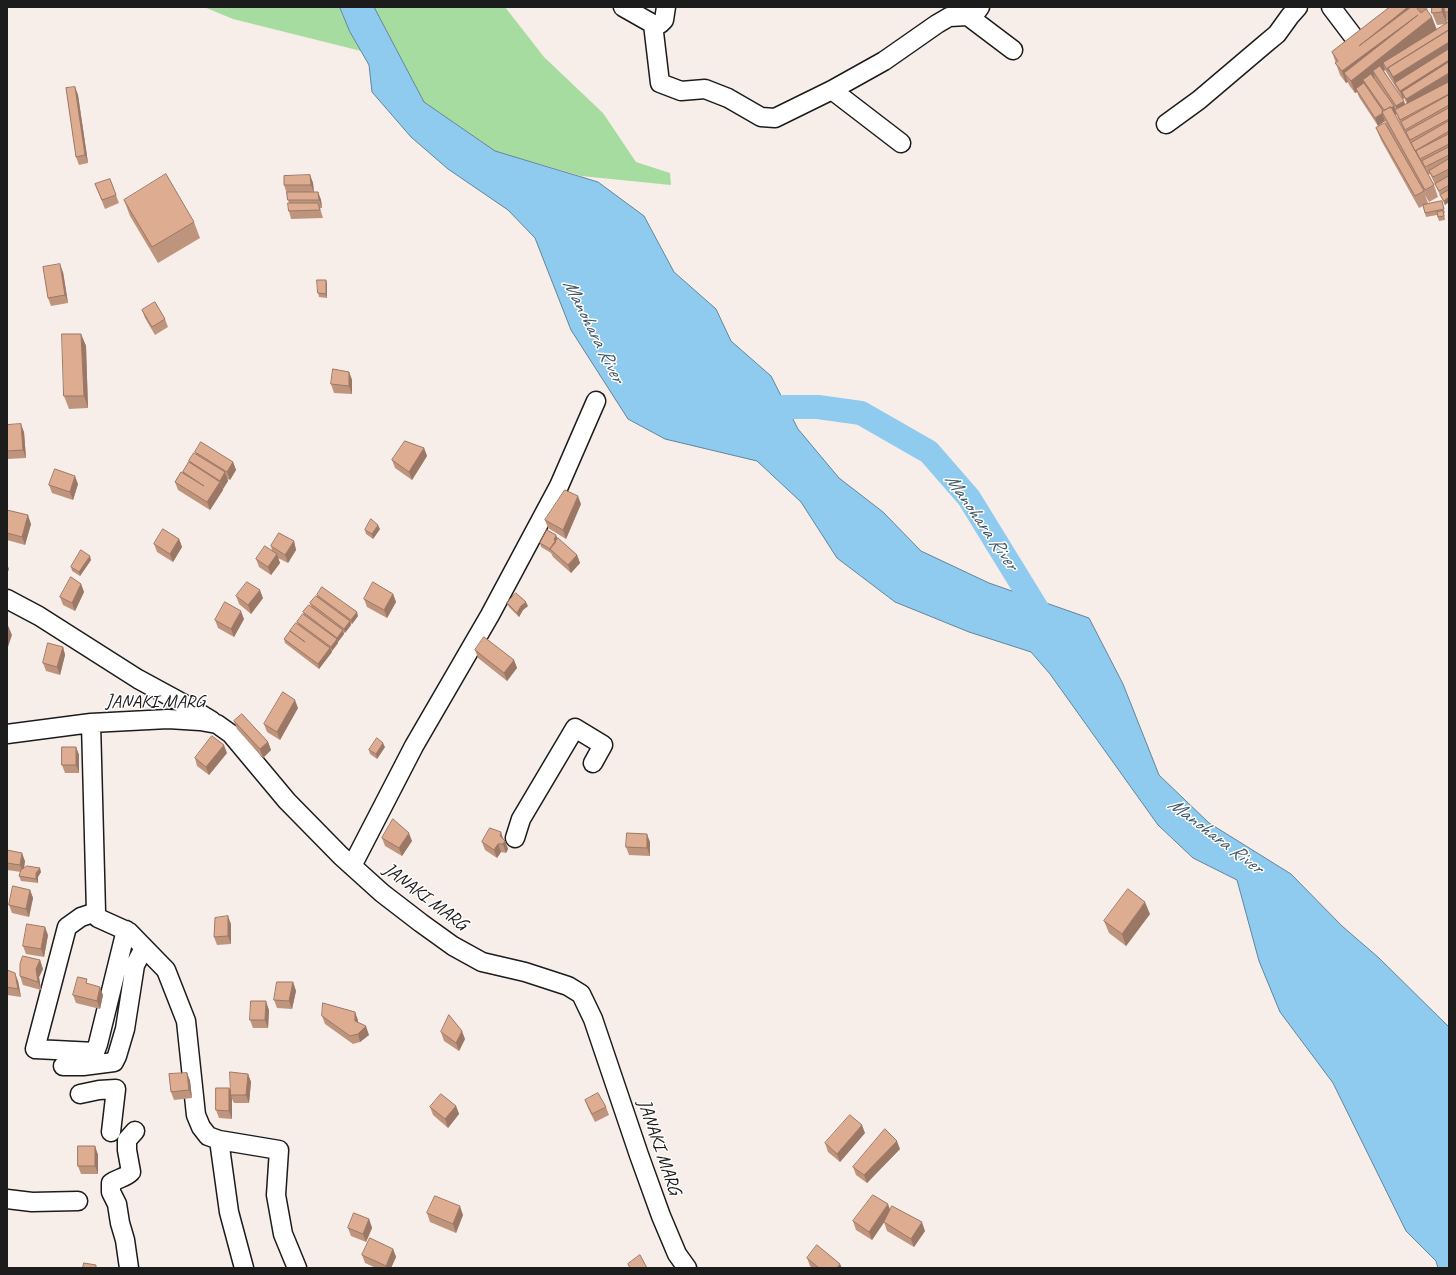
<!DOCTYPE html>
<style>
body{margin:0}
#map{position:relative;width:1456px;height:1275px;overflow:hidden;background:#f8eee9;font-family:Caveat,sans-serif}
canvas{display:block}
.frame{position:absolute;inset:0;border:8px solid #1c1c1c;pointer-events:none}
</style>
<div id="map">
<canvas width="1456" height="1275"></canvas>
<div class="frame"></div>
</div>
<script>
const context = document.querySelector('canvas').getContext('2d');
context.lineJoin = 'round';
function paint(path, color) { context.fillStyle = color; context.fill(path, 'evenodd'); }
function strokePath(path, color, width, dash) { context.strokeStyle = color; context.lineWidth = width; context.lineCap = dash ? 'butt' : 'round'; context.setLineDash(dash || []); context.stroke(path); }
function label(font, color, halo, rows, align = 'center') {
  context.font = font + ' Caveat,sans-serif'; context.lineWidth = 3; context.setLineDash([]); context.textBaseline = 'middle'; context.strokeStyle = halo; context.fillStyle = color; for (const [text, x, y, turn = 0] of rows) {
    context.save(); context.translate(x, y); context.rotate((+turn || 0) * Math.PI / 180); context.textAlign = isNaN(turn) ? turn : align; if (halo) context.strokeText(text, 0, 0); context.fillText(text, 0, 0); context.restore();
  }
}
const green = new Path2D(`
 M204 7H340L350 32 361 51 233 19Z
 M374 7H505L544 57 603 113 636 162 670 173 671 185 581 176 495 151 424 102Z`);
const water = new Path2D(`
 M340 7H374L424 102 495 151 598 182 644 216 674 272 716 309 731 341 771 376 798 429 839 478 883 512 921 551 989 583 1089 618 1123 684 1159 775 1209 823 1291 874 1342 926 1379 958 1449 1027V1268H1438L1436 1261 1406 1231 1333 1083 1280 1012 1259 961 1237 880 1193 858 1158 825 1050 674 1031 652 969 632 895 602 837 558 801 502 757 461 665 439 628 419 571 330 535 238 508 210 448 169 411 137 372 92 369 65 350 32Z`);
const river = new Path2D(`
 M756 413 772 407H818L861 413 929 452 969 498 1047 625`);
const minor = new Path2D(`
 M623 7 653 24H660L664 20 666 7
 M1331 7 1356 40
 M968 16 1013 50
 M653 24 660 83 681 91 705 89 728 98 761 117 775 118 832 90 884 61 937 24 949 17 968 16 977 11 980 7
 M832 90 901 143
 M1166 124 1199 100 1265 44 1277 34 1290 16 1298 7
 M7 599 39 616 138 679 184 704 212 721
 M91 723 96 912 98 918 129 932 166 970 186 1021 196 1115 201 1127 208 1136 219 1140 279 1150 276 1195 283 1234 297 1268
 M7 734 91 723 168 719 200 721 217 724 231 734 287 801 341 856 382 893 421 923 453 946 482 962 525 972 568 986 581 994 593 1019 639 1155 661 1216 677 1254 687 1268
 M515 838 521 819 575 728 603 745 593 763
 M352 866 414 746 490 615 559 486 596 401
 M96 912 81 917 67 927 35 1049 95 1052 98 1044 126 930
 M63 1066H83L114 1062 117 1056 125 1029 135 965 144 948
 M80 1094 99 1090 116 1089 111 1132
 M219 1140 229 1212 244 1268
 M7 1199 32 1202 78 1201
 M129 1268 125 1240 120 1223 117 1204 111 1192V1183C118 1178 125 1178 131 1172L127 1150V1140L135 1131`);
const wall = new Path2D(`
 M1390 7H1427L1428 12 1437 30 1446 24 1437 25 1432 13 1449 7V202L1445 205 1442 199 1430 174 1428 175 1434 185 1438 197 1429 202 1425 195 1428 203 1426 204 1442 201 1445 213H1444L1445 220 1439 221 1437 215 1426 217 1423 206 1419 208 1381 140 1376 128 1386 124 1385 121 1378 126 1359 97 1357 92 1355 93 1349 85 1348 82 1346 83 1340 75 1332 52ZM1446 16 1448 23 1447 24ZM1385 70 1398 91 1403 99 1404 98 1407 104 1405 105 1384 71ZM1394 107 1396 110H1395L1398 118 1408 139 1395 115 1397 114Z
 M75 87 78 95 88 163 79 165 76 157Z
 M310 175 313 183 314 192H318L321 200 322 208H320L323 218 291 219 289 211V203L288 200 287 194 284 185Z
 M110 179 119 203 105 209 95 184Z
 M124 200 194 222 200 238 158 263 130 216Z
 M63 272 68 303 51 306 48 298Z
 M326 280 327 284V298L319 297 318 293Z
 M142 310 165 319 168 327 155 335 145 318Z
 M81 334 86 346 88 408 69 409 64 396Z
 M349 372 352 380V394L334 393 331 384Z
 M7 425 24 432 26 458 7 459Z
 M424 448 427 456 412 480 395 468 392 460Z
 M195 452 233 462 236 470 230 480 228 479V481L223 489V488V490L210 510 178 490 175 482 183 473V472L189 462V461L196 454Z
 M78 484 73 500 52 493 49 485Z
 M581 504 566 539 548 528 545 520Z
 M7 510 31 524 25 545 7 540Z
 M380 529 373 539 366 534 365 530Z
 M179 539 182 547 173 562 157 552 154 544Z
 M558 539 577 555 580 563 571 573 553 557 551 553 541 547 540 543Z
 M294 541 296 550 288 563 278 558 280 563 271 575 259 567 256 559 272 551 271 546Z
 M91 560 80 576 72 571 71 567Z
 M81 584 84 592 75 611 63 605 60 597Z
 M393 594 396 602 387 618 367 607 364 599Z
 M317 595 358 616 352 624 351 623V625L345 633 343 631 344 634 338 642 337 641 338 643 332 651 331 650 332 652 319 669 285 643 284 639 291 632 290 631 298 624 297 622 304 615 303 612 311 607 310 603 317 596Z
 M236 596 263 598 251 614 239 604Z
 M507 603 528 606 523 610 519 617 509 607Z
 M244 619 234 637 218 628 215 620Z
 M63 647 65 655 60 675 46 671 43 663Z
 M475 650 514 660 517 668 507 681 478 658Z
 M298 708 280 740 267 732 264 724Z
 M234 721 268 742 271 750 263 758 237 729Z
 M76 747 79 755V773H65L62 765Z
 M385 747 377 759 370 754 369 750Z
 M227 753 209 775 197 766 195 758Z
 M382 838 412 841 402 856 385 846Z
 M503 838 505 841 508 849 506 853 501 852 497 858 485 850 482 842Z
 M650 842V856L629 855 626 847Z
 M7 850 25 861 24 868 41 872 38 877V883L21 881 19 876 21 872 7 870Z
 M30 890 33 898 29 917 12 913 9 905Z
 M1150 914 1126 946 1109 933 1104 921Z
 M231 924V944L217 945 214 937Z
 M48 935 44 957 26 954 23 946Z
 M40 960 43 969 39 977 41 990 23 985 20 976Z
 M7 970 18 981 21 997 7 995Z
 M293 982 296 991 292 1009 277 1008 274 1000Z
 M88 984 103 995 100 1009 76 1003 73 995Z
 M269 1010 268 1028H253L250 1020Z
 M355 1012 358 1023 369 1035 360 1042 353 1044 325 1024 322 1016Z
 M441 1032 465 1039 459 1051 444 1041Z
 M187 1073 190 1081 192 1098 174 1100 171 1092Z
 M248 1074 251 1082 249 1103H234L232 1099V1119L219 1118 216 1110 229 1088 231 1092Z
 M585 1100 606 1107 609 1115 595 1122 588 1108Z
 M456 1106 459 1114 448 1128 433 1115 430 1107Z
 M865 1133 840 1162 828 1152 825 1143Z
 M95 1146 98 1155V1174H81L78 1166Z
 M900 1149 867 1183 856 1175 853 1167Z
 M890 1209 925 1231 914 1247 887 1231 884 1222 885 1221 872 1240 856 1230 853 1221Z
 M427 1213 463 1215 456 1233 430 1222Z
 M369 1219 372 1228 366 1242 351 1236 348 1228Z
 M393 1249 396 1257 391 1268H376L365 1263 362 1255Z
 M807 1258 842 1268H812L810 1266Z`);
const shadedWall = new Path2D(`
 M1408 7 1412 19 1432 17 1437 30 1383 63 1385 70 1376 76 1373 71 1375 78 1366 84 1363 80 1365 85 1356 89 1357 92 1355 93 1351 81 1344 73 1348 82 1346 83 1342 71 1359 46Z
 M1442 7H1445V12L1446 16 1447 24 1442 12Z
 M1449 33V57L1395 83 1397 89 1393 78 1389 71Z
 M1449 60V70L1402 92 1404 98 1403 99 1400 91Z
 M1449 73V83L1409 107 1406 99Z
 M75 87 78 95 88 163 85 155Z
 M1404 101 1407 109 1399 114 1396 106Z
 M1394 106 1397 114 1388 120 1385 111Z
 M1382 113 1385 121 1378 126 1375 118Z
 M310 175 313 183 314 193 311 185Z
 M318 192 321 200 322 208 319 200Z
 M1449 197V202L1445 205 1444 201Z
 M60 264 63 272 68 303 65 295Z
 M326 280 327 284V298L326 294Z
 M81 334 86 346 88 408 84 396Z
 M349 372 352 380V394L349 386Z
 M21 424 24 432 26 458 23 450Z
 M424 448 427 456 412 480 409 472Z
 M233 462 236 470 230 480 227 472Z
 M225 472 228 481 223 489 220 481Z
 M75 476 78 484 73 500 70 492Z
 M220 482 223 490 210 510 207 502Z
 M578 496 581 504 566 539 563 530Z
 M28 515 31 524 25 545 22 537Z
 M378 525 380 529 373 539 372 534Z
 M556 535 558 539 556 543 554 540Z
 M179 539 182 547 173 562 170 554Z
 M294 541 296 550 288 563 285 555Z
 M277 554 280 563 271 575 268 567Z
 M577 555 580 563 571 573 568 565Z
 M90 556 91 560 80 576 79 572Z
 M7 564 9 569 7 574Z
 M81 584 84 592 75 611 72 603Z
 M260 590 263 598 251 614 248 605Z
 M393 594 396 602 387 618 384 610Z
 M526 602 528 606 523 610 519 617 517 613 521 606Z
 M241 611 244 619 234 637 231 629Z
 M357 612 358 616 352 624 351 620Z
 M350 621 351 625 345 633 344 629Z
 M7 623 12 635 7 650Z
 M343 630 344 634 338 642 337 638Z
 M337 639 338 643 332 651 331 647Z
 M63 647 65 655 60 675 57 667Z
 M330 648 332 652 319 669 318 664Z
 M514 660 517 668 507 681 504 673Z
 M295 700 298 708 280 740 277 732Z
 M268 742 271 750 263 758 260 749Z
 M383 743 385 747 377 759 376 754Z
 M224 745 227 753 209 775 206 767Z
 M76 747 79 755V773L76 765Z
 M501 832 504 841H505L508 849 506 853 500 836Z
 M409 833 412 841 402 856 399 848Z
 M647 834 650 842V856L647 848Z
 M498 844 501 852 497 858 494 850Z
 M22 853 25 861 23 873 20 865Z
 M40 868 41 872 38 877V883L36 879V873Z
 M30 890 33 898 29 917 26 909Z
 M1145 902 1150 914 1126 946 1122 934Z
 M228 916 231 924V944L228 936Z
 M45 927 48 935 44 957 41 949Z
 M40 960 43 969 39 977 41 990 38 982 36 969Z
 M15 973 18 981 21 997 18 989Z
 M293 982 296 991 292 1009 289 1001Z
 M100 987 103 995 100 1009 97 1001Z
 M266 1001 269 1010 268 1028 265 1020Z
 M355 1012 358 1020V1029L355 1021Z
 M366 1026 369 1035 360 1042 358 1034Z
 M462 1031 465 1039 459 1051 456 1043Z
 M187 1073 190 1081 192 1098 189 1090Z
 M248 1074 251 1082 249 1103 246 1095Z
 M229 1088 232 1095H231L232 1099V1119L229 1111Z
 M456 1106 459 1114 448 1128 445 1119Z
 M862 1125 865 1133 840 1162 837 1154Z
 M897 1141 900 1149 867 1183 864 1175Z
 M95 1146 98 1155V1174L95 1166Z
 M888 1204 891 1212 872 1240 869 1232Z
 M460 1206 463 1215 456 1233 453 1224Z
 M369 1219 372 1228 366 1242 363 1234Z
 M922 1222 925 1231 914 1247 911 1239Z
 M393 1249 396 1257 391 1268H387L386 1266Z
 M840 1264 842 1268H837Z`);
const building = new Path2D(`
 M1390 7H1408L1359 46 1411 7H1416L1421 13 1426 9 1432 17 1351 81 1344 73 1418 15 1342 71 1335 63 1338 61 1332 52Z
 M1432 7H1442V12L1432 13Z
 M1444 7H1449V12H1445Z
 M1449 22V30L1388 68V71L1383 63Z
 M1449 30V42L1393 77 1388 68Z
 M1449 49V60L1400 91 1395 83Z
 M1449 62V73L1406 99 1402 92Z
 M1380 66 1404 101 1396 106 1373 71Z
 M1371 74 1394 106 1391 108V107L1384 110 1363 80Z
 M1449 82V94L1400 120 1395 110Z
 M1364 83 1383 111 1382 112 1383 113 1375 118 1356 89Z
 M75 87 85 155 76 157 66 88Z
 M1449 95V105L1405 130 1401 122Z
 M1391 107 1434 185 1425 190 1382 112Z
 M1449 108V119L1410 140 1406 132Z
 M1449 121V131L1415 151 1411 143Z
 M1385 123 1424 191 1415 196 1376 128Z
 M1449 134V144L1420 159 1416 151Z
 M1449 147V155L1425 167 1422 161Z
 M1449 159V169L1433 177 1429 171Z
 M166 174 194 222 152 247 124 200Z
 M310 175 311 185H284V176Z
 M1449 176V185L1439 191 1435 184Z
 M110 179 116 195 102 200 95 184Z
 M1449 190V197L1444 201 1440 195Z
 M287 192H318L319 200H288Z
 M1442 201 1444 209 1425 213 1423 205Z
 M288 203H318L320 210 289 211Z
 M1443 211 1444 216 1438 217 1437 212Z
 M60 264 65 295 48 298 43 267Z
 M317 280H326V294L318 293Z
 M155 302 165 319 152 327 142 310Z
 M62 334H81L84 396H64Z
 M333 369 349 372V386L331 384Z
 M21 424 23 450 7 451V425Z
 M405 441 424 448 409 472 392 460Z
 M201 442 233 462 227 472 195 452Z
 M194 453 225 472 220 481 189 461Z
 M189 462 220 482 207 502 175 482 181 472 204 486 183 472Z
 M55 469 75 476 70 492 49 485Z
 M565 490 578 496 563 530 545 520Z
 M7 510 28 515 22 537 7 533Z
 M371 519 378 525 372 534 365 530Z
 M163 529 179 539 170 554 154 544Z
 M547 530 556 535 554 540 556 542 550 549 540 543Z
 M279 533 294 541 285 555 271 546Z
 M558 538 577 555 568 565 550 549Z
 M265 546 277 554 268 567 256 559Z
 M81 550 90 556 79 572 71 567Z
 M71 577 81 584 72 603 60 597Z
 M247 582 260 590 248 605 236 596Z
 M373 582 393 594 384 610 364 599Z
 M322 587 357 612 351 620 317 595Z
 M516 593 526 602 521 606 517 613 507 603Z
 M316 596 350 621 344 629 310 603Z
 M225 602 241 611 231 629 215 620Z
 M309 605 343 630 337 638 303 612Z
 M303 614 337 639 331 647 297 622Z
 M296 623 330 648 318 664 284 639 290 631 305 642 290 631Z
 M484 637 514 660 504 673 475 650Z
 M48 643 63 647 57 667 43 663Z
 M283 692 295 700 277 732 264 724Z
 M242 714 268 742 260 749 234 721Z
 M212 736 224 745 206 767 195 758Z
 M377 738 383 743 376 754 369 750Z
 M62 747H76V765H62Z
 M393 819 409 833 399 848 382 838Z
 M490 828 501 832 500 836 505 841 503 844H498L494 850 482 842Z
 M627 833 647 834V848L626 847Z
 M7 850 22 853 20 865 7 863Z
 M27 866 40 868 36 873V879L19 876 21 870Z
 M13 886 30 890 26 909 9 905Z
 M1128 889 1145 902 1122 934 1104 921Z
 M228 916V936L214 937 215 918Z
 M27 924 45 927 41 949 23 946Z
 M23 956 40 960 36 969 38 982 20 976V964Z
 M7 970 15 973 18 989 7 987Z
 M78 977 87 979 86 983 100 987 97 1001 73 995Z
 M277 982H293L289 1001 274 1000Z
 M251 1001H266L265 1020H250Z
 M323 1003 355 1012V1021L366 1026 358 1034 350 1036 322 1016Z
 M449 1015 462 1031 456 1043 441 1032Z
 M230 1072 248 1074 246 1095H231Z
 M187 1073 189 1090 171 1092 169 1074Z
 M216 1088H229V1111L216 1110Z
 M598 1093 606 1107 592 1114 585 1100Z
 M441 1094 456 1106 445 1119 430 1107Z
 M850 1115 862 1125 837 1154 825 1143Z
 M885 1129 897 1141 864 1175 853 1167Z
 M78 1146H95V1166H78Z
 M873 1195 888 1204 869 1232 853 1221Z
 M435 1196 460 1206 453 1224 427 1213Z
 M892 1206 922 1222 911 1239 884 1222Z
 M354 1213 369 1219 363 1234 348 1228Z
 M370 1238 393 1249 386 1266 362 1255Z
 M817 1245 840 1264 837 1268H819L807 1258Z
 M640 1255 647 1268H630L628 1264Z
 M84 1263 96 1265V1268H83Z`);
const streetNames = [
 ["JANAKI MARG",155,702],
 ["JANAKI MARG",425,897,37],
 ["JANAKI MARG",659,1147,71]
];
const waterNames = [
 ["Manohara River",593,331,63],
 ["Manohara River",981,522,55],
 ["Manohara River",1215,836,37]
];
paint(green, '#a6dc9f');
paint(water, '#8fcaef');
strokePath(water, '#61849b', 1);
strokePath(river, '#8fcaef', 24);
strokePath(minor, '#1c1c1c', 21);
strokePath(minor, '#fff', 18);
paint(wall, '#bf947d');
paint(shadedWall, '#9b7866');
paint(building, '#deac91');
strokePath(building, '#9b7866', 1);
label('19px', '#1c1c1c', '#fff', streetNames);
label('italic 20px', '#445966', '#fff', waterNames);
</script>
